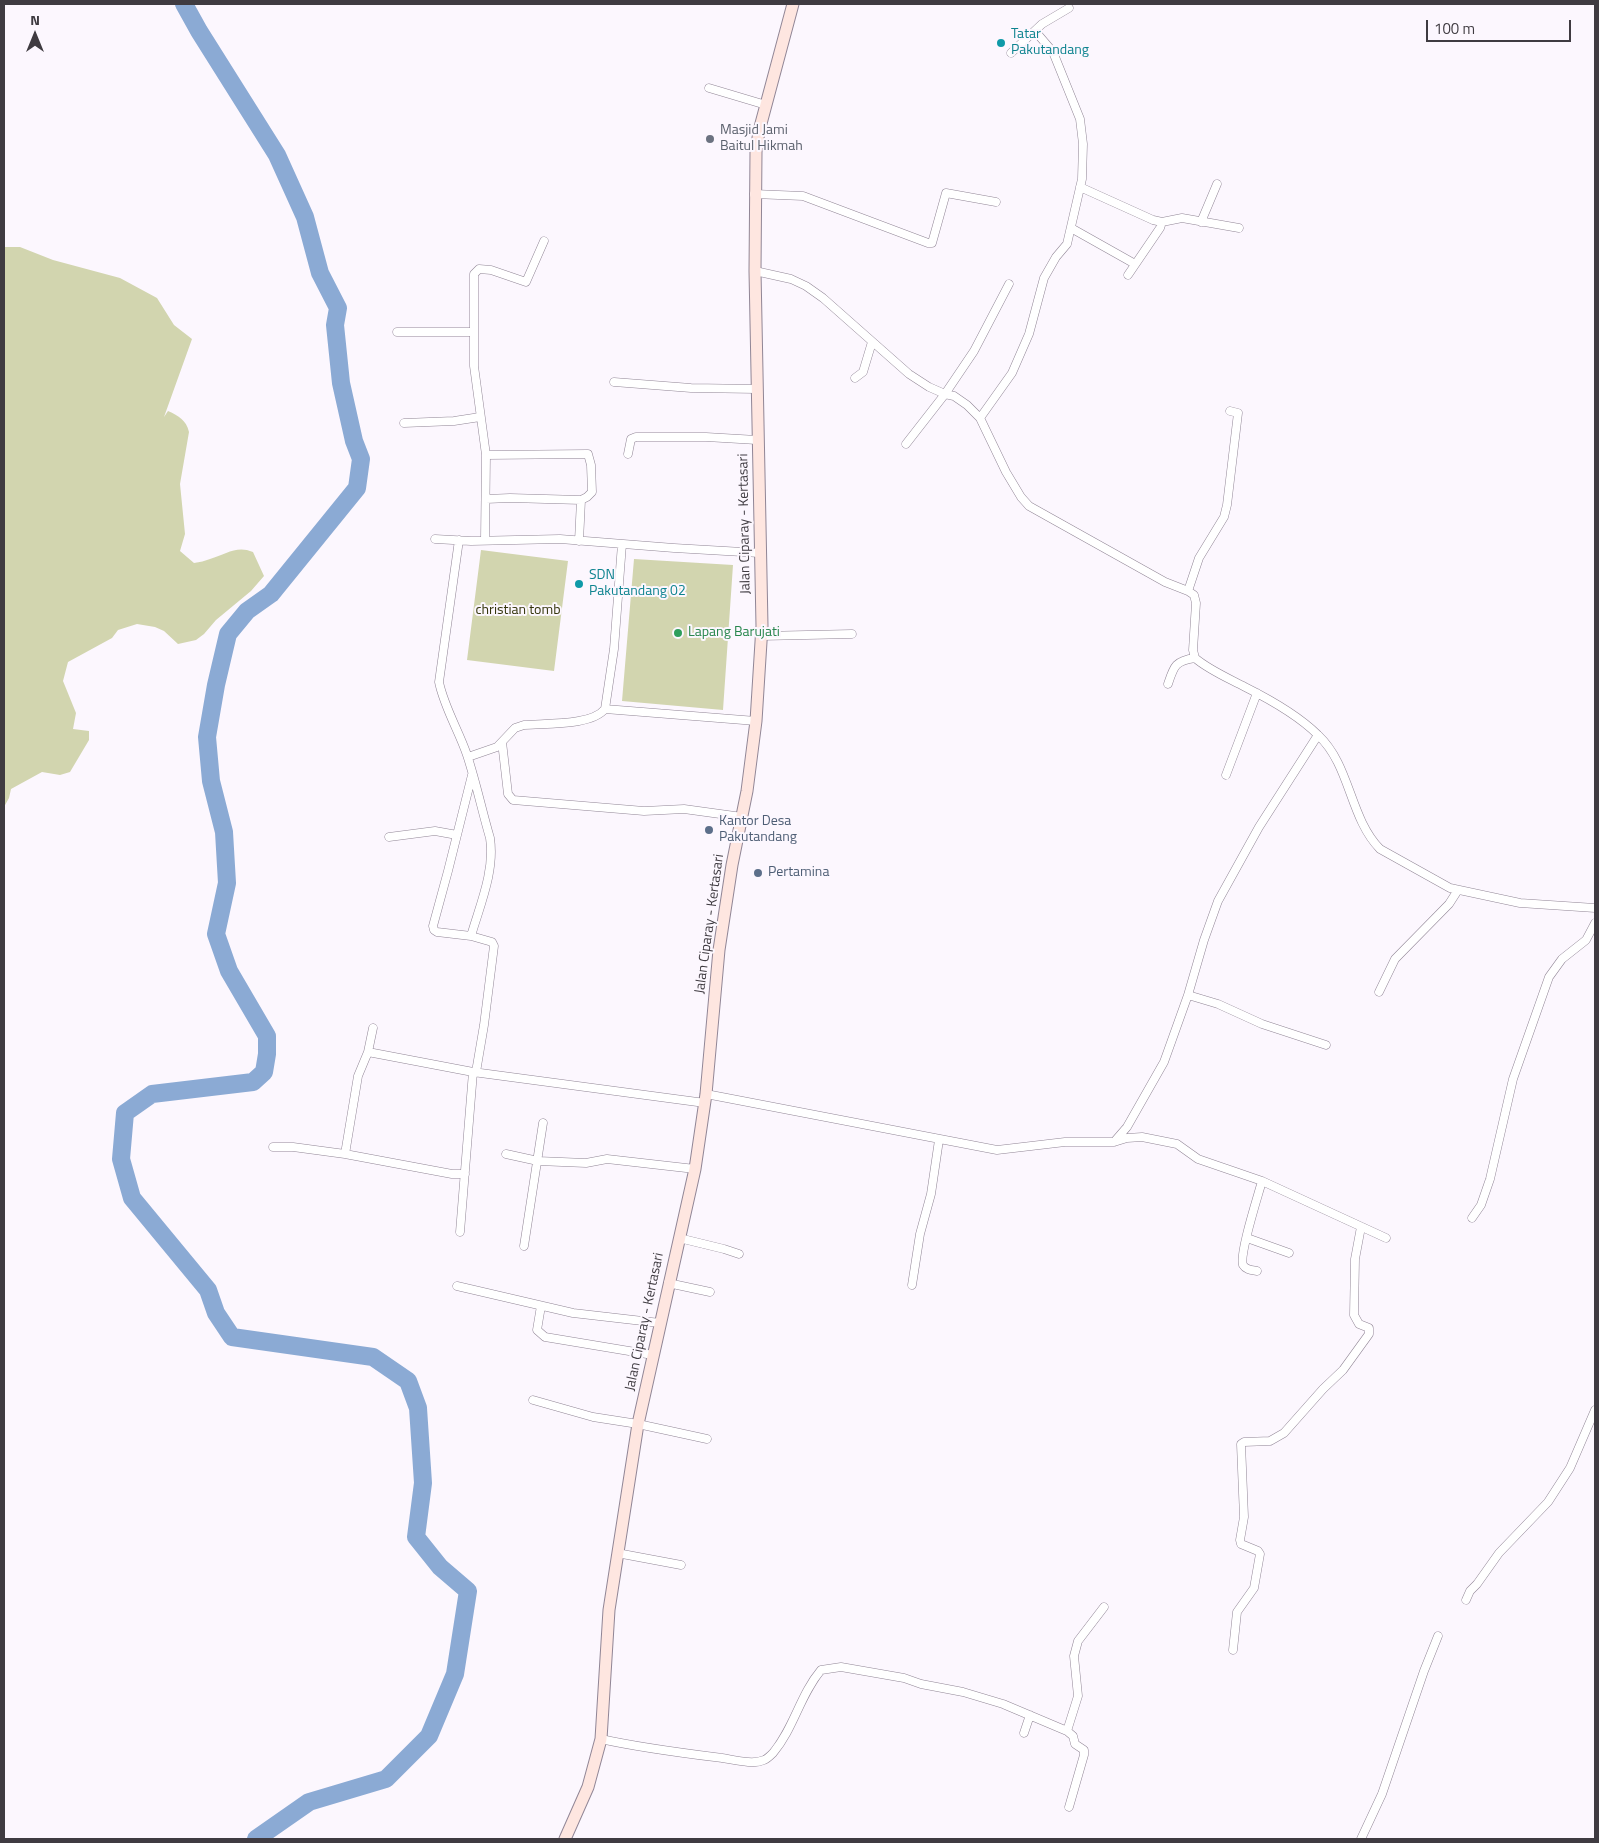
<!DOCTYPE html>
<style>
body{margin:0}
#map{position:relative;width:1599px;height:1843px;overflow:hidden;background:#fcf7fe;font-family:"Titillium Web",sans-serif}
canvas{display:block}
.frame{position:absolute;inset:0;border:5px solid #3f3b41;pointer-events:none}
.north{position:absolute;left:10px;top:10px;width:50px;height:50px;-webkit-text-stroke:4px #fcf7fe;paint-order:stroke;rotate:0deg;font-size:14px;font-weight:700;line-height:20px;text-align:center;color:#3f3b41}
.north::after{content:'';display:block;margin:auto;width:18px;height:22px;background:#3f3b41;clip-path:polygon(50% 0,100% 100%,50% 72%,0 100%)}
.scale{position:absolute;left:1426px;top:20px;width:145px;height:22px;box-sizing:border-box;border:2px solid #3f3b41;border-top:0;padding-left:6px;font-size:15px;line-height:18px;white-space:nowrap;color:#3f3b41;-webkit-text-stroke:4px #fcf7fe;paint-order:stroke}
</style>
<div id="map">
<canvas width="1599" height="1843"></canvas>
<div class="frame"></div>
<div class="north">N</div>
<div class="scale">100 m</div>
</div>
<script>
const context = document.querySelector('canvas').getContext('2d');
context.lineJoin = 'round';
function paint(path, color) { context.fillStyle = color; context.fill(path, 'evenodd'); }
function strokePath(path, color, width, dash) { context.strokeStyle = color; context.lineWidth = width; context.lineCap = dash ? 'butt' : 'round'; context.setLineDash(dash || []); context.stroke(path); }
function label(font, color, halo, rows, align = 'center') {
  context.font = font + ' "Titillium Web",sans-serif'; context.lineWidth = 4; context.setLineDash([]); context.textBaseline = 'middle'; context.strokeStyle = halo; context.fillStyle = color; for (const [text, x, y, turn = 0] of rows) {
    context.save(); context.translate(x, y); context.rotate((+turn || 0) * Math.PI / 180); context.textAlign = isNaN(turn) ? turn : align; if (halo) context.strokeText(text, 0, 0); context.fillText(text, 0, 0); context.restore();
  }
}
const green = new Path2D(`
 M4 247H20L53 260 120 278 157 298 174 325 192 339 164 417 168 411C179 416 186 420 189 432L180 484 185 534 180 551 194 563C200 562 205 561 210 559 226 554 237 545 253 552L264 576 251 591 216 620 204 634 196 640 178 644 164 631 155 627 137 624 118 630 112 638 68 662 63 681 76 713 73 729 89 731V740L70 772 60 775 42 772 11 789 9 798 4 807Z
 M481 550 568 561 554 671 467 660Z
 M634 559 733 565 723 710 622 701Z`);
const river = new Path2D(`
 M184 4 199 31 277 155 305 217 320 273 338 308 335 325 341 383 354 441 361 459 357 488 271 594 247 611 228 634 216 685 207 737 211 781 224 832 227 883 216 934 229 971 267 1036V1054L264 1072 253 1082 152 1094 125 1113 121 1159 132 1198 208 1290 216 1313 232 1337 373 1357 408 1381 418 1408 423 1483 416 1537 440 1567 468 1591 455 1674 429 1736 386 1779 309 1802 256 1839`);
const street = new Path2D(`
 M1011 53 1042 24 1069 8
 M709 88 766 105
 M1080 187 1153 220 1162 222 1182 218 1239 228
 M754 194 803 196 928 243H932L946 193 996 202
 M1201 222 1217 184
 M1071 228 1135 264
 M755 271 791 279 806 286 823 298 909 374 929 387 945 394 954 396 967 405 980 418 1006 472 1021 497 1029 506 1165 582 1188 591 1194 595 1196 603 1193 650 1195 658C1209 670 1228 678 1245 687 1269 699 1299 716 1318 735 1351 766 1349 817 1380 849L1450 888 1520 903 1595 908
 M1128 275 1160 228 1162 222
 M397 332H473
 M855 378 863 372 872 342
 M614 382 691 388 757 389
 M980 418 1012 373 1029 334 1044 278 1056 257 1067 244 1082 179 1083 144 1080 119 1053 52 1035 31
 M404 423 454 421 480 417
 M906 444 945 394 974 351 1009 284
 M628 454 631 439 636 437H706L757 440
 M486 455 588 454 591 465 592 492 587 497 581 500
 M486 499 510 498 581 500 579 541
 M435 539 471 541 560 539 674 548 760 553
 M459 540 439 682C444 707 459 731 467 755 476 782 482 811 490 838 495 871 480 905 471 936
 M485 540 486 455 474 366V274L479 269 491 270 526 282 544 241
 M1188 591 1199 558 1224 517 1227 505 1238 413 1230 411
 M761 636 852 634
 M1168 684C1174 666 1175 661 1195 658
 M605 709 756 721
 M502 742 508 794 513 800 644 811 684 809 742 817
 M468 757 497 747 515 728 524 725C546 723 591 726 605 709L614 649 622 544
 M472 775 448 871 433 926 434 930 437 932 471 936 492 942 494 946 484 1025 476 1072
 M1226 775 1257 693
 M389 837 435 831 457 835
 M1379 992 1395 959 1449 904 1458 890
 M1188 995 1218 1004 1262 1024 1326 1045
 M368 1052 473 1072 705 1103
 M706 1094 997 1150 1065 1142H1114L1127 1127 1164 1062 1188 995 1204 940 1218 901 1259 827 1318 735
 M1114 1142 1127 1138 1142 1137 1177 1144 1198 1159 1262 1181 1386 1238
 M273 1147H293L345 1154 358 1076 368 1052 373 1028
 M345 1154 452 1174H465
 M506 1154 538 1161 586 1163 607 1159 695 1169
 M1472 1218 1481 1205 1490 1179 1513 1079 1549 977 1562 959 1586 940 1595 923
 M460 1232 473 1072
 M679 1238 724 1249 739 1254
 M1247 1238 1289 1253
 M524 1246 543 1123
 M1257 1271C1252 1270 1246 1270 1243 1265 1239 1254 1258 1196 1262 1181
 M668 1283 710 1292
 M912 1285 920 1234 931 1194 939 1140
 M457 1286 573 1313 660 1323
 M541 1306 537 1330 545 1337 653 1355
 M533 1400 593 1417 638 1424 707 1439
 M617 1553 681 1565
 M1466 1600 1470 1591 1477 1584 1499 1553 1548 1502 1570 1468 1595 1410
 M1233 1650 1237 1612 1254 1588 1260 1554 1258 1551 1241 1544 1240 1540 1244 1517 1241 1444 1244 1442 1270 1441 1284 1433 1323 1389 1343 1370 1369 1334V1328L1359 1324 1354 1315 1355 1259 1361 1227
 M1067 1731 1078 1696 1074 1656 1078 1641 1104 1607
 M1024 1733 1030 1715
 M601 1739C641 1748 682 1753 722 1758 735 1760 753 1765 764 1760 767 1759 771 1755 773 1753 794 1728 800 1695 821 1670L841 1667 904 1678 921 1684 963 1692 1003 1704 1067 1731 1073 1736 1075 1744 1084 1750V1755L1069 1807
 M1361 1839 1382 1794 1424 1671 1438 1636`);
const secondary = new Path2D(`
 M565 1839 588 1787 601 1739 609 1610 638 1424 695 1169 706 1094 719 950 732 865 747 791 756 721 762 626 755 271 756 152 759 131 793 4`);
const markers = [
 [1001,43,5,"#0f9aa8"],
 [710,139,5,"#6b7280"],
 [579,584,5,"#0f9aa8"],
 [678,633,5,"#2e9e5b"],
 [709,830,5,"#5c6f8a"],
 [758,873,5,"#5c6f8a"]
];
const cultureNames = [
 ["Tatar",1011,35],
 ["Pakutandang",1011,51],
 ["SDN",589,576],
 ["Pakutandang 02",589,592]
];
const worshipNames = [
 ["Masjid Jami",720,131],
 ["Baitul Hikmah",720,147]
];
const streetNames = [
 ["Jalan Ciparay - Kertasari",745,524,-91],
 ["Jalan Ciparay - Kertasari",710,924,-82],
 ["Jalan Ciparay - Kertasari",645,1322,-78]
];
const parkNames = [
 ["christian tomb",518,611]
];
const leisureNames = [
 ["Lapang Barujati",688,633]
];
const serviceNames = [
 ["Kantor Desa",719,822],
 ["Pakutandang",719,838],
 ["Pertamina",768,873]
];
paint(green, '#d2d5af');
strokePath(river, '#8baad4', 18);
strokePath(street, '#918696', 9);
strokePath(secondary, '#918696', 13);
strokePath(street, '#fff', 8);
strokePath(secondary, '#fee6e0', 11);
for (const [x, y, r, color] of markers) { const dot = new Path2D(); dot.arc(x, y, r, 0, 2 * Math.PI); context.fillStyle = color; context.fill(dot); strokePath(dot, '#fcf7fe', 2); }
label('14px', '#0d838f', '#fcf7fe', cultureNames, 'left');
label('14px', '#5b616d', '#fcf7fe', worshipNames, 'left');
label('14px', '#3f3b41', '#fcf7fe', streetNames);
label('14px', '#323309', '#fcf7fe', parkNames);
label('14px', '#27864d', '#fcf7fe', leisureNames, 'left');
label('14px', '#4e5e75', '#fcf7fe', serviceNames, 'left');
</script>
